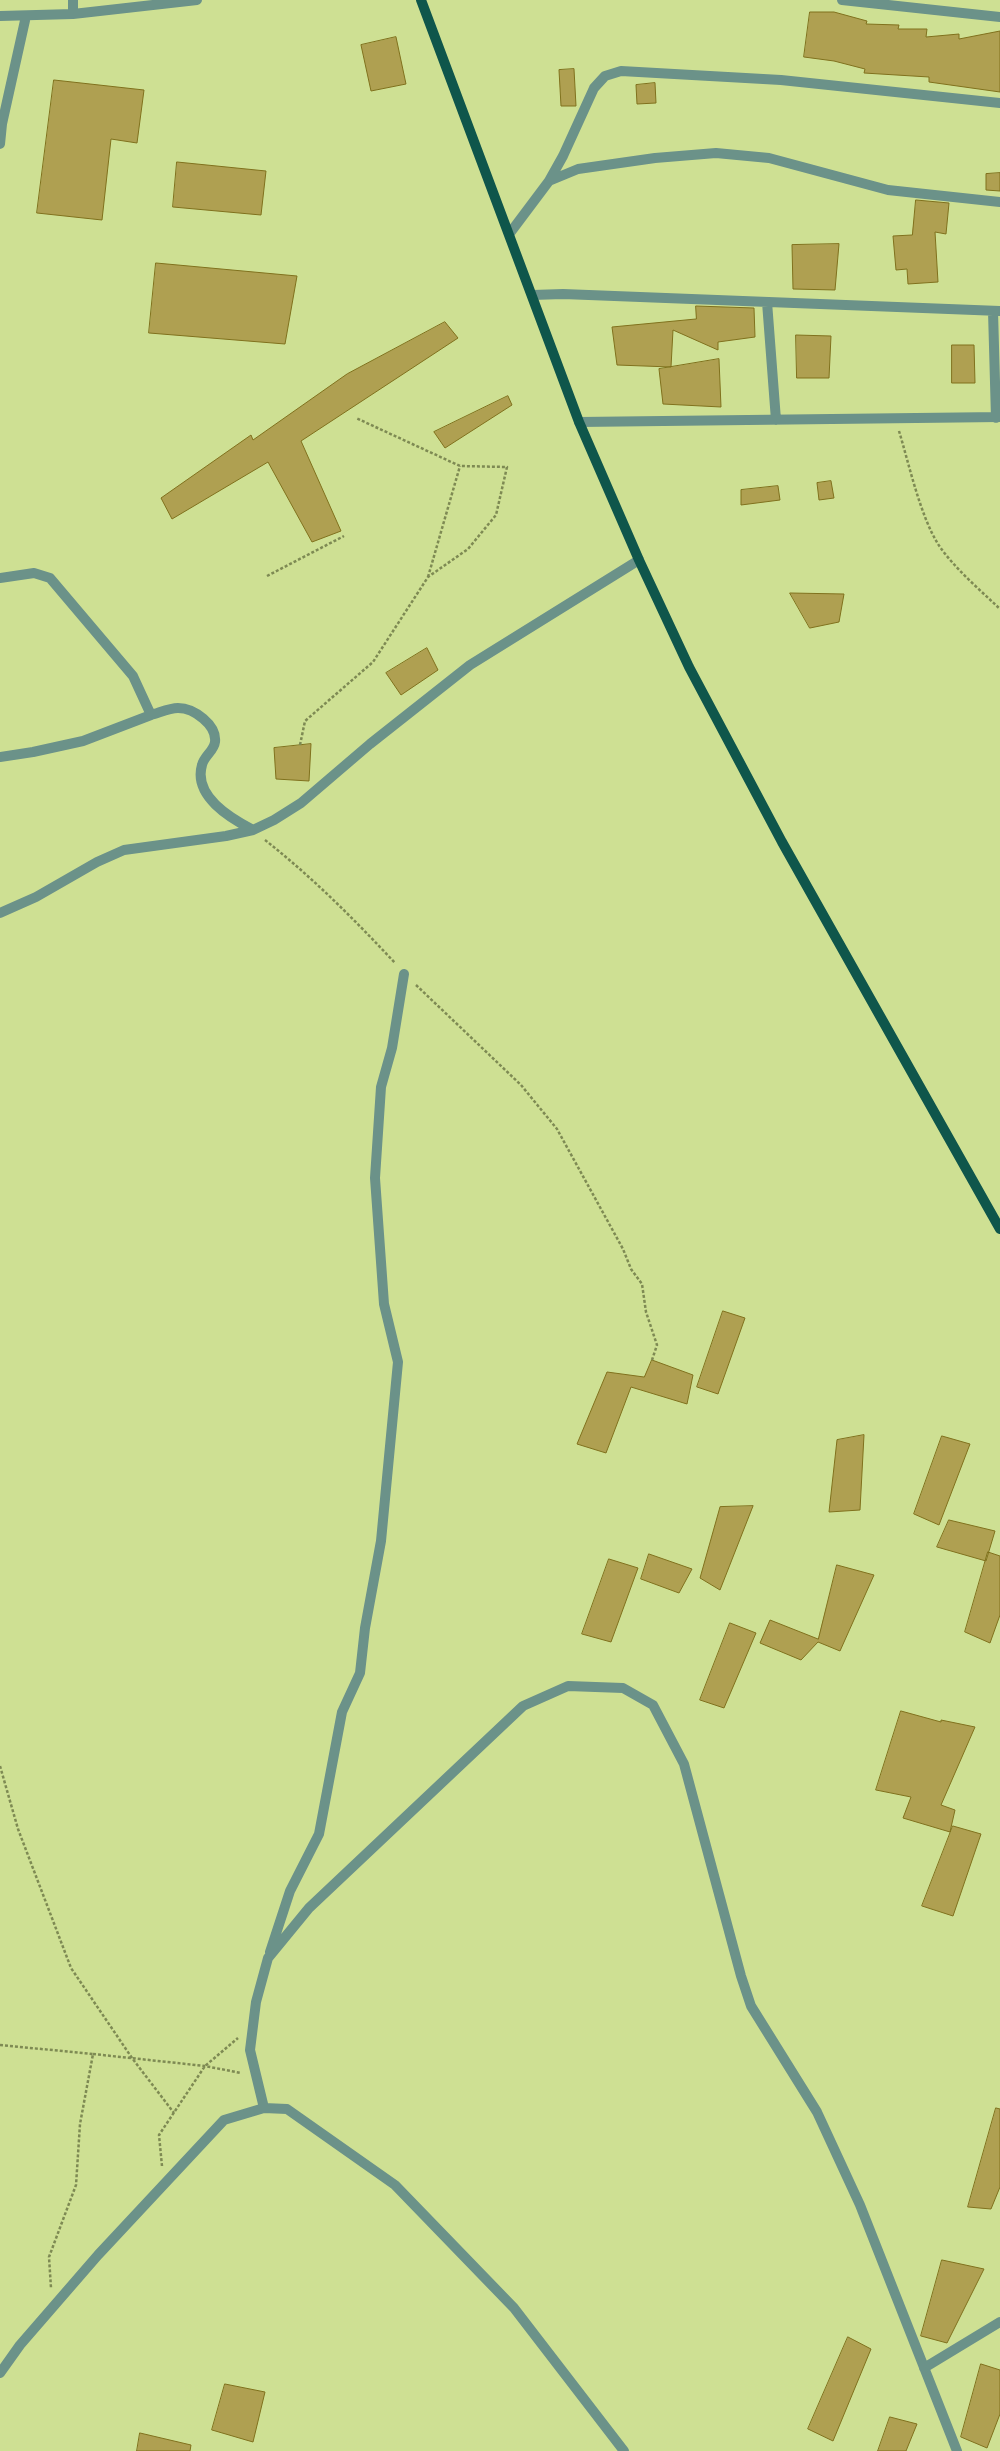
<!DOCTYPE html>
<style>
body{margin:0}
canvas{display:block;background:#cee093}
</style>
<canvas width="1000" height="2451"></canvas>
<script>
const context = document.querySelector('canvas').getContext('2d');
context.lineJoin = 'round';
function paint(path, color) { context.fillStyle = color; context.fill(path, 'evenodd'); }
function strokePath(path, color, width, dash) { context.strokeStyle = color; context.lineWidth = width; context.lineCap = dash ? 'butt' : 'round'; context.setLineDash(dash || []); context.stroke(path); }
const building = new Path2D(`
 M810 12H834L867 21 866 24 899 25 898 29H927L926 37 959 34V39L1000 31V92L929 82V77L864 73 865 69 834 61 804 57Z
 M396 37 406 84 371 91 361 45Z
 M574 69 576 106H561L559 70Z
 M54 80 144 90 137 143 111 139 102 220 37 213Z
 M655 83 656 103 637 104 636 85Z
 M177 162 266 171 261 215 173 207Z
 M1000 173V191L986 190V174Z
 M916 200 949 203 946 234 935 232 938 282 908 284 907 269 896 270 893 236 912 235Z
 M839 244 835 290 793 289 792 245Z
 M156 263 297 276 285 344 149 333Z
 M696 306 754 308 755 337 718 342V350L673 330 671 367 617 365 612 327 696 319Z
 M445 322 458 338 301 441 341 531 312 542 268 462 172 519 161 498 251 435 253 440 347 374Z
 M796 335 831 336 829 378H797Z
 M952 345H974L975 383H952Z
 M719 359 721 407 663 404 659 369Z
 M508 396 512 405 445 448 434 432Z
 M831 481 834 498 819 500 817 483Z
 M778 486 780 500 741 505V490Z
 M790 593 844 594 839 622 810 628Z
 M427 648 438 670 401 695 386 673Z
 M311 744 309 781 276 779 274 748Z
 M723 1311 745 1318 718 1394 697 1387Z
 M652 1360 693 1375 687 1404 631 1387 606 1453 577 1444 607 1372 644 1377Z
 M864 1435 860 1510 829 1512 837 1440Z
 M942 1436 970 1444 939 1525 914 1514Z
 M753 1506 720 1590 700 1578 720 1507Z
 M949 1520 995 1531 986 1561 937 1547Z
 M988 1552 1000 1556V1615L990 1643 965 1632Z
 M649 1554 692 1569 679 1593 641 1579Z
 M609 1559 638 1568 611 1642 582 1634Z
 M837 1565 874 1575 840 1651 818 1642 801 1660 760 1643 770 1620 818 1639Z
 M730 1623 756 1633 724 1708 700 1700Z
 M901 1711 941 1722V1720L975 1727 941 1805 955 1810 950 1832 903 1818 911 1797 876 1790Z
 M953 1826 981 1834 953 1916 922 1906Z
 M996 2108 1000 2109V2187L991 2209 968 2207Z
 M942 2260 984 2269 947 2343 921 2336Z
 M848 2337 871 2349 833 2441 808 2429Z
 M981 2364 1000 2370V2414L987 2448 961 2437Z
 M225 2384 265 2392 253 2442 212 2430Z
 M890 2417 917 2424 906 2451H878Z
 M140 2433 191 2445 190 2451H137Z`);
const path = new Path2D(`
 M899 431C909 464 920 515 938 544 954 568 979 589 1000 609
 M267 576 344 536
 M428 577 460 466
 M300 745 305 721 373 662 428 577 468 549 496 515 507 467 460 466 356 418
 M265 840C312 877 354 919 395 963
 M416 985 521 1085 557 1129 623 1249 631 1269 642 1284 646 1312 657 1345 652 1360
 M0 1766 18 1829 71 1968 132 2058 174 2113
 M0 2045 93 2054 80 2124 76 2185 49 2257 51 2288
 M93 2054 205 2066 241 2073
 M162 2166 159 2135 205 2066 238 2038`);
const minor = new Path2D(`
 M842 0 1000 17
 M73 14 197 0
 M0 16 73 14V0
 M0 144 2 124 26 16
 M549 181 563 156 594 88 605 76 621 71 781 80 1000 103
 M510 233 549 181 578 169 655 158 716 153 769 158 888 190 1000 202
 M532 295 563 294 1000 311
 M767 302 776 420
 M993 311 996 418
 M579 422 1000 417
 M0 578 34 573 50 578 133 676 151 715 83 741 33 752 0 757
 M151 715C159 713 169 708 178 708 194 708 217 725 215 742 214 751 204 756 202 765 193 796 230 818 253 830
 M0 913 36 897 97 862 124 850 226 836 253 830 274 820 301 803 370 744 470 665 639 560
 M270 1952 290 1891 319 1834 342 1712 360 1673 365 1628 381 1541 398 1362 384 1304 375 1178 381 1087 392 1048 404 974
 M264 2108 250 2050 256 2002 268 1958 309 1908 523 1706 568 1686 623 1688 653 1705 684 1764 741 1976 751 2006 817 2112 860 2205 957 2451
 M924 2368 1000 2322
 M0 2373 20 2345 98 2255 224 2120 264 2108 287 2109 395 2185 514 2308 624 2451`);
const major = new Path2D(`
 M421 0 579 422 639 560 689 667 782 842 1000 1229`);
paint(building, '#afa051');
strokePath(building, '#80711d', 1);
strokePath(path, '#7e8a53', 2.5, [3, 2]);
strokePath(minor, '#6b9289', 10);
strokePath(major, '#0f564b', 10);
</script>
